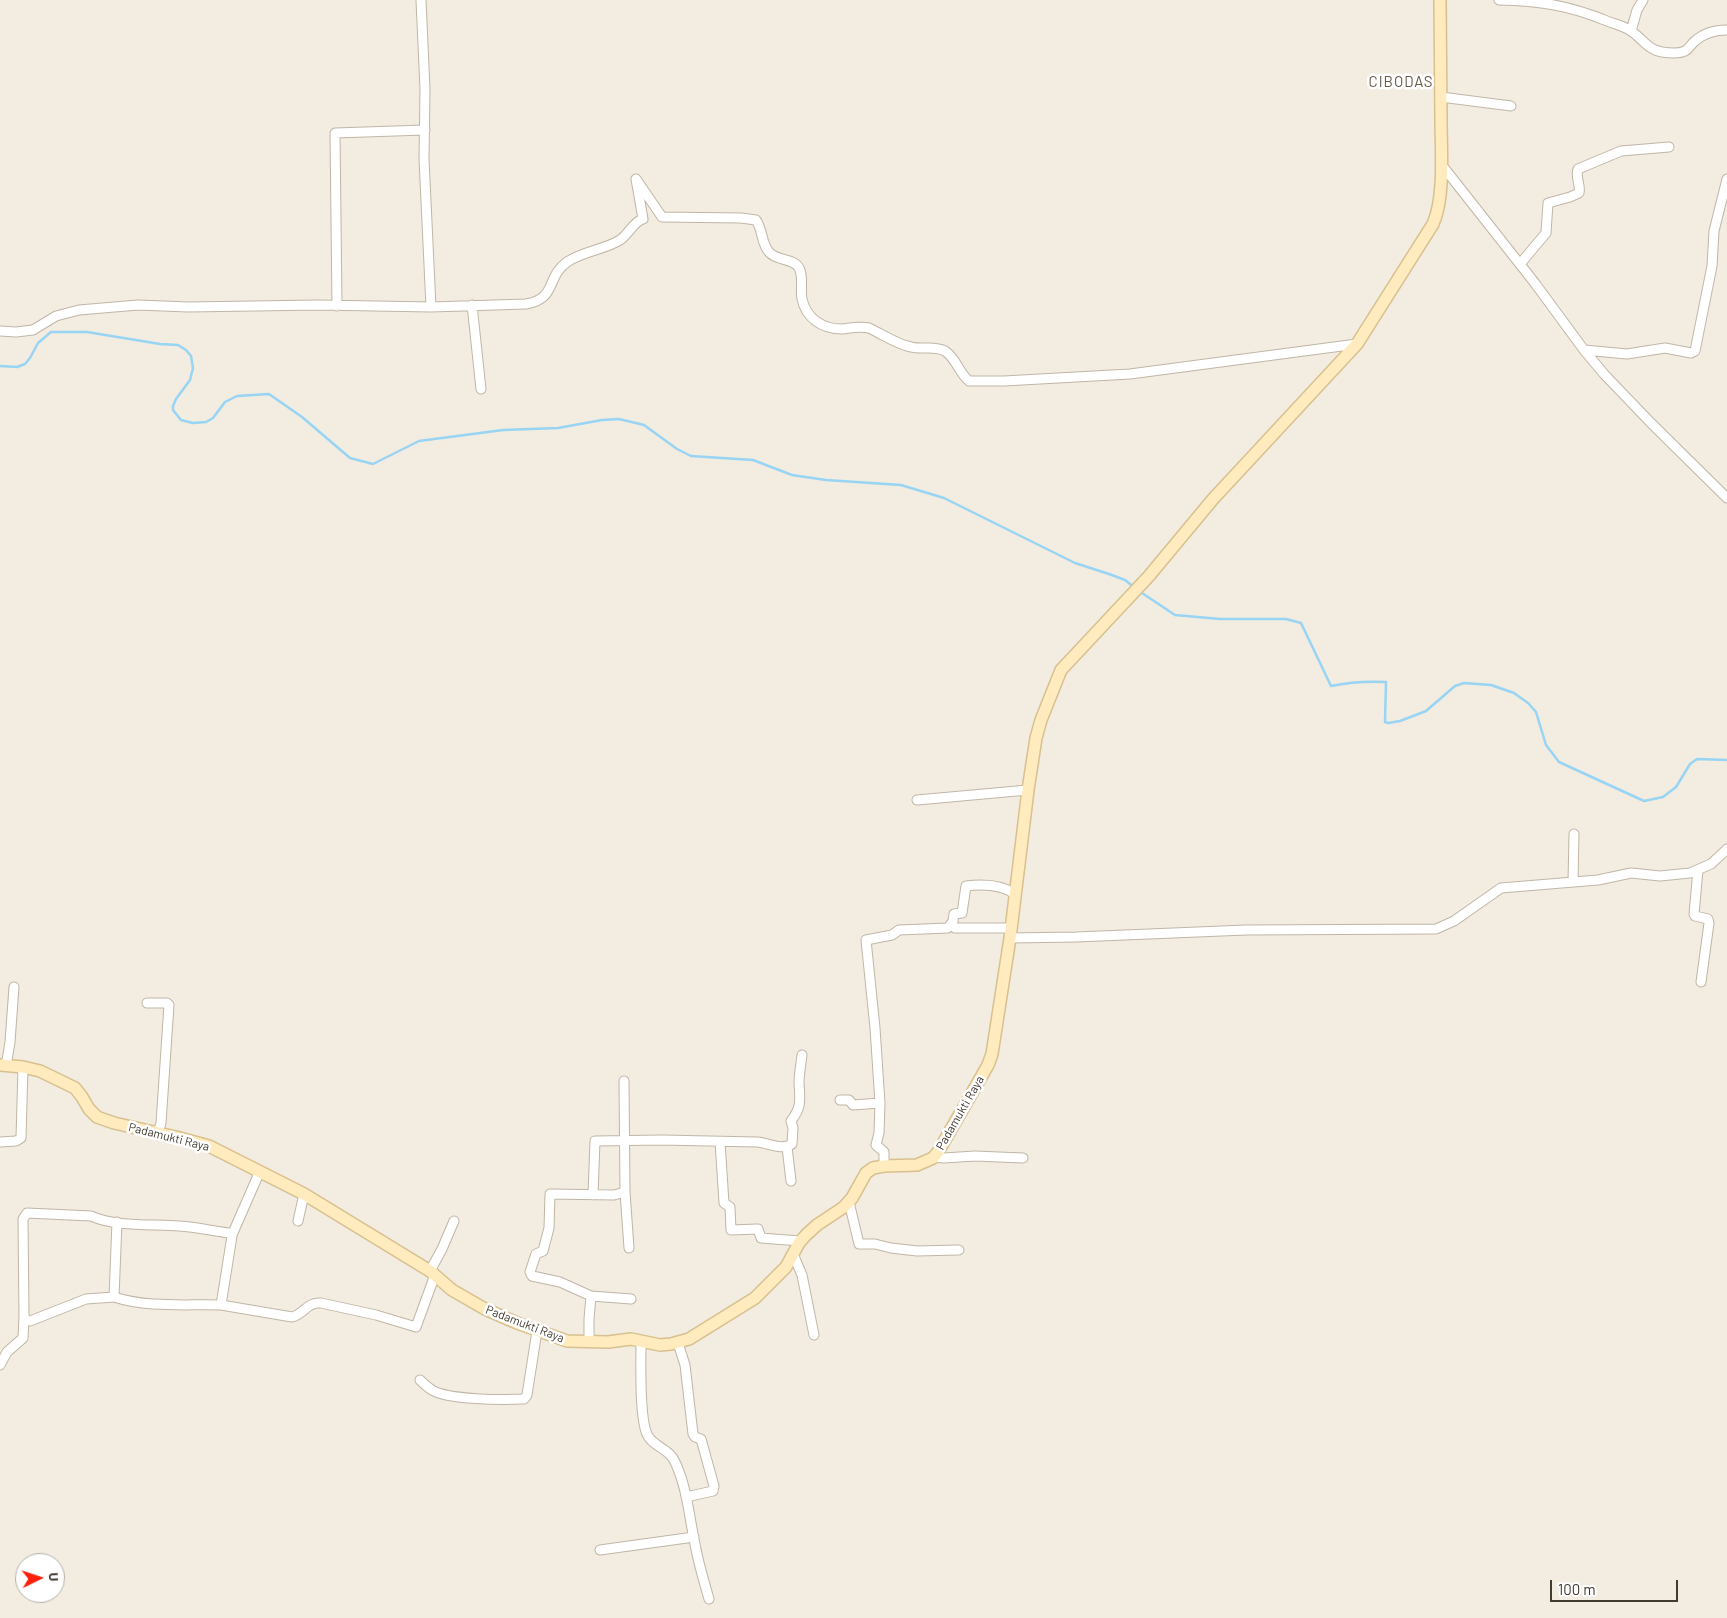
<!DOCTYPE html>
<style>
body{margin:0}
#map{position:relative;width:1727px;height:1618px;overflow:hidden;background:#f2ece1;font-family:Barlow,sans-serif}
canvas{display:block}
.north{position:absolute;left:15px;top:1553px;width:50px;height:50px;box-sizing:border-box;background:#fff;border:1px solid #b4b1ad;border-radius:50%;rotate:86deg;font-size:14px;font-weight:700;line-height:20px;text-align:center;color:#433b32}
.north::after{content:'';display:block;margin:auto;width:18px;height:22px;background:#ff200b;clip-path:polygon(50% 0,100% 100%,50% 72%,0 100%)}
.scale{position:absolute;left:1550px;top:1580px;width:128px;height:22px;box-sizing:border-box;border:2px solid #433b32;border-top:0;padding-left:6px;font-size:15px;line-height:18px;white-space:nowrap;color:#433b32;-webkit-text-stroke:4px #fff;paint-order:stroke}
</style>
<div id="map">
<canvas width="1727" height="1618"></canvas>
<div class="north">U</div>
<div class="scale">100 m</div>
</div>
<script>
const context = document.querySelector('canvas').getContext('2d');
context.lineJoin = 'round';
function strokePath(path, color, width, dash) { context.strokeStyle = color; context.lineWidth = width; context.lineCap = dash ? 'butt' : 'round'; context.setLineDash(dash || []); context.stroke(path); }
function label(font, color, halo, rows, align = 'center') {
  context.font = font + ' Barlow,sans-serif'; context.lineWidth = 5; context.setLineDash([]); context.textBaseline = 'middle'; context.strokeStyle = halo; context.fillStyle = color; for (const [text, x, y, turn = 0] of rows) {
    context.save(); context.translate(x, y); context.rotate((+turn || 0) * Math.PI / 180); context.textAlign = isNaN(turn) ? turn : align; if (halo) context.strokeText(text, 0, 0); context.fillText(text, 0, 0); context.restore();
  }
}
const stream = new Path2D(`
 M0 366 17 367 25 364 30 358 38 343 51 332H87L160 344 178 345 186 350 191 356 193 368 190 380 176 399 173 406V410L181 420 193 423 206 422 213 418 225 402 237 396 269 394 302 417 350 458 373 464 419 441 503 430 558 428 602 420 619 419 644 425 677 449 691 456 753 460 792 475 826 480 901 485 944 498 1075 563 1109 574 1125 580 1135 588
 M1139 591 1175 615 1220 619H1286L1301 623 1331 686C1350 682 1367 681 1386 682L1385 722 1388 723 1400 721 1426 711 1455 686 1464 683 1491 685 1514 693 1528 703 1536 712 1546 745 1559 762 1644 801 1663 797 1676 787 1690 764 1697 759 1727 760`);
const street = new Path2D(`
 M421 0 425 89 424 159 431 307
 M1499 0C1539 1 1568 5 1607 21 1614 24 1624 26 1631 31 1642 38 1648 50 1662 52 1669 53 1679 54 1685 51 1689 49 1691 44 1695 41 1704 33 1716 30 1727 30
 M1631 31 1637 10 1643 0
 M1441 97 1511 106
 M1441 164 1534 282 1584 350 1604 374 1651 423 1727 498
 M1520 264 1546 233 1548 203 1570 197 1579 193C1581 185 1575 177 1578 169L1621 151 1669 147
 M472 305 481 389
 M337 306 335 133 425 130
 M0 331 16 332 33 330 56 316 79 310 138 305 188 307 319 305 431 307 526 304C557 299 546 277 567 262 583 251 604 250 620 240 629 234 633 222 643 219L636 179 662 217 741 218 756 220C763 230 761 243 769 252 776 261 794 258 799 268 804 277 800 289 802 299 806 318 822 329 842 329 851 328 859 326 869 328 882 334 896 344 911 347 922 350 934 345 945 351 956 358 959 373 969 381H1004L1130 374 1357 344
 M1584 350 1627 354 1665 348 1691 353 1695 351 1712 266 1714 231 1727 179
 M917 800 1028 790
 M1698 870 1694 914 1695 916 1708 919 1709 923 1701 982
 M1573 882 1574 834
 M955 928H1011
 M1010 938 1076 937 1246 930 1436 929 1454 921 1501 888 1598 880 1631 873 1660 876 1690 873 1711 864 1727 849
 M147 1003H167L169 1005 161 1123 158 1133
 M6 1066 10 1042 14 987
 M624 1081 625 1192 629 1248
 M840 1100H849L853 1105 880 1103
 M0 1142 16 1141 21 1138 23 1067
 M720 1142 724 1203 730 1207 731 1230 758 1229 761 1238 800 1241
 M787 1147 791 1181
 M934 1157 944 1158 975 1156 1023 1158
 M884 1166V1152L876 1145 879 1133 880 1103 875 1028 866 940 892 935 899 930 948 928 953 921 954 914 962 913 966 886C982 884 1001 884 1015 894
 M593 1195 595 1141 662 1140 757 1142C769 1143 781 1151 792 1144L793 1128 791 1121C802 1107 800 1099 799 1083 799 1074 801 1064 802 1055
 M849 1202 859 1244H875L891 1248 917 1251 959 1250
 M298 1221 304 1194
 M117 1222 114 1297C148 1308 186 1304 221 1305
 M232 1235 260 1171
 M793 1254 802 1275 814 1335
 M430 1271 442 1249 454 1221
 M591 1296 631 1299
 M114 1297 86 1299 30 1321 26 1320 24 1316 23 1219 27 1213 91 1216C115 1227 152 1224 179 1226 196 1227 213 1231 229 1233L232 1236 221 1305 292 1317C304 1314 307 1302 321 1303L376 1315 416 1327 435 1275
 M641 1341C641 1361 639 1422 648 1436 654 1447 670 1449 675 1462 687 1487 689 1516 695 1544 698 1562 704 1581 709 1599
 M589 1342V1319L591 1296 560 1282 532 1276 530 1272 536 1254 543 1251 549 1228 550 1194 614 1195 625 1192
 M678 1343 685 1365 693 1434 695 1437 701 1439 714 1486 713 1491 686 1497
 M0 1365 7 1352 23 1338 24 1316
 M420 1380C423 1383 427 1387 432 1390 448 1400 503 1400 524 1399L527 1395 537 1331
 M600 1550 694 1537`);
const secondary = new Path2D(`
 M0 1065 23 1067 40 1071 75 1088 82 1097 89 1109 97 1117 114 1123 176 1137 209 1146 304 1194 430 1271 452 1290 485 1309 517 1323 567 1341 608 1342 631 1339 660 1345 671 1344 689 1339 755 1298 786 1267 799 1243 806 1235 817 1225 844 1207 852 1198 866 1173 873 1168 884 1166 917 1165 933 1158 938 1152 988 1065 992 1054 1010 938 1028 790 1036 738 1041 720 1061 670 1149 576 1213 499 1357 344 1433 224C1445 197 1441 150 1441 120 1441 80 1440 40 1440 0`);
const streetNames = [
 ["Padamukti Raya",960,1113,-60],
 ["Padamukti Raya",169,1137,14],
 ["Padamukti Raya",525,1324,21]
];
const quarterNames = [
 ["CIBODAS",1401,82]
];
strokePath(stream, '#98d4f4', 2.5);
strokePath(street, '#c0b6a6', 11);
strokePath(secondary, '#d8c08f', 14);
strokePath(street, '#fff', 9);
strokePath(secondary, '#ffebbe', 11);
label('12px', '#433b32', '#fff', streetNames);
context.letterSpacing = '1px';
label('15px', '#675848', '#fff', quarterNames);
context.letterSpacing = '0px';
</script>
